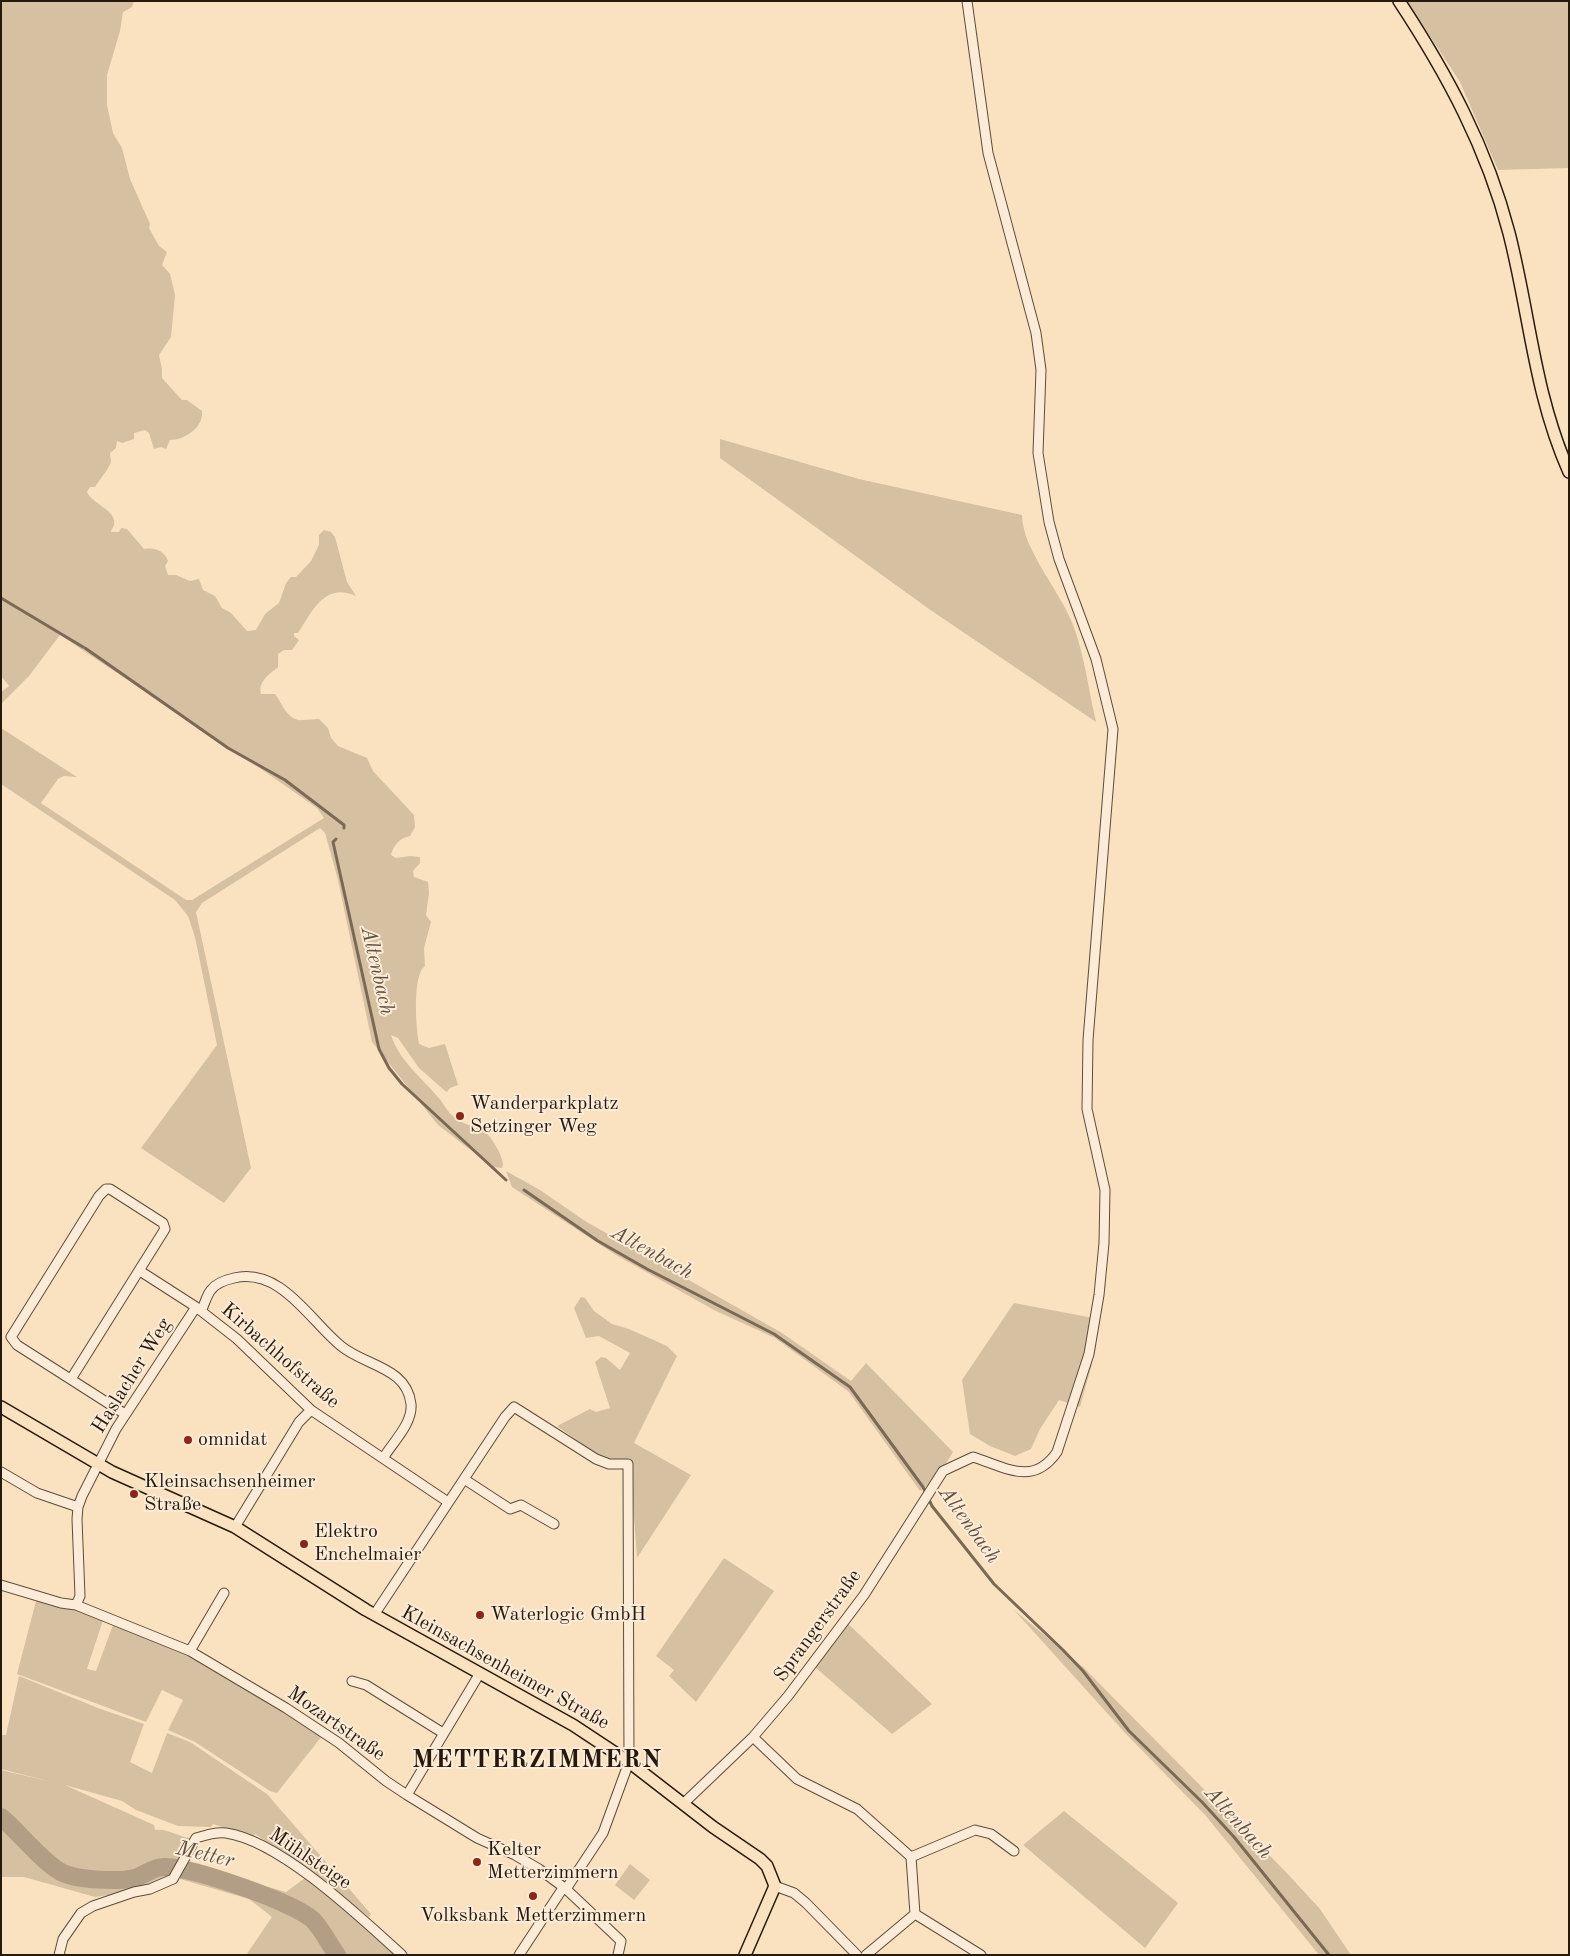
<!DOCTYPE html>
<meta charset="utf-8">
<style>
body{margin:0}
#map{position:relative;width:1570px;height:1956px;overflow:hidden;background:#fae2c1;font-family:"Old Standard TT",serif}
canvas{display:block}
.frame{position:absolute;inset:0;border:2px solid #271a0d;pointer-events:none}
</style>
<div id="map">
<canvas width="1570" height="1956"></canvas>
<div class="frame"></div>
</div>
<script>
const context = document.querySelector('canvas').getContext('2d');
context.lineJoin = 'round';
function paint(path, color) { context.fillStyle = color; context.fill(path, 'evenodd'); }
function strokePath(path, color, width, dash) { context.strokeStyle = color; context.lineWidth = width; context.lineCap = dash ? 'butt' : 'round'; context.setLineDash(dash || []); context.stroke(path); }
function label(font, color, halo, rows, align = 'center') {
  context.font = font + ' "Old Standard TT",serif'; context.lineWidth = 4; context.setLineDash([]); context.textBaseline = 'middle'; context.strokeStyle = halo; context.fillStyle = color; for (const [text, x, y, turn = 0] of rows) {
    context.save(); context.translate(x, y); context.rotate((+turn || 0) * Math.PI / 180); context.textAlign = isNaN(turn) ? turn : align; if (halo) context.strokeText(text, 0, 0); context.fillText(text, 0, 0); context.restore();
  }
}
const green = new Path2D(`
 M1 1H134L132 7 123 12 120 31 107 75V105L113 133 122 148 130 179 150 224 149 228 159 246 167 252 162 265 170 274 175 295 171 337 159 355 162 369V378L182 400H187L202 411C204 427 185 440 170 440L166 449 161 447 154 449 149 433 145 430 134 433V439L122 443 117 441 116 448 110 453C110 456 111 459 111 462 110 467 98 482 95 487H90L87 492C91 503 118 511 114 525 113 528 111 530 111 532H119L121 528 127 529 144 549C154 547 165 551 168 561L165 566 168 575H176L190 581 199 579 203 590 215 596 222 608 231 613 247 631 256 630 265 614 279 603 286 583 291 577H296L311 561 319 545V535L324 530 331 532 335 537 347 582 356 596C325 582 313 610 298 633H294V636L299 640 292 650H284L278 654V667C269 675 258 681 261 694H275C282 703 288 722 303 720 308 720 313 719 319 719L328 728 331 738 338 746 367 758 373 771 414 815 415 827 410 836C400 838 394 844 391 855L396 858 410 856 420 857V863L413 871 414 877 428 882 429 893 426 915 431 922 424 948 425 966C412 975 416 1028 419 1044L429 1048 445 1044 458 1085 450 1088 447 1092 444 1090 419 1068 398 1038 391 1035C399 1060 421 1077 437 1096 443 1102 447 1112 454 1117 464 1126 481 1126 490 1137 495 1144 506 1161 502 1168L493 1167 438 1125 372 1042 338 880 325 833 320 828 202 903 196 912 251 1168 224 1203 141 1148 217 1045 195 937 188 916 175 900 1 784V728L77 777 64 776 58 779 41 803 186 900H192L324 818 317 808 264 771 60 635 29 676 1 704V692L9 686 1 676Z
 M1407 1H1569V168L1498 170 1460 82Z
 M720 439 859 479 1022 515C1022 549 1061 592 1073 625 1084 653 1089 692 1096 722L929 609 720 458Z
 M506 1171 540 1190 585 1221 782 1333 851 1381 866 1363 953 1452C945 1466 934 1481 920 1491L849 1392 775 1338 714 1310 616 1255 512 1187Z
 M581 1297 585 1298 594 1311 612 1324 629 1329 667 1346 677 1356 634 1443 691 1475 637 1558 630 1461H611L601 1457 557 1426 590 1409 596 1412 610 1408 595 1362 601 1357 606 1358 620 1370 630 1353 599 1336 586 1338 574 1308Z
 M1014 1303 1099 1319 1092 1364 1080 1407 1059 1400 1040 1429 1031 1449 1015 1456 990 1446 970 1434 962 1380Z
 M724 1558 774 1591 696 1702 669 1676 674 1670 656 1656Z
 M36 1601 68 1609H78L103 1620 87 1669 96 1671 113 1625 202 1662 322 1736 277 1793 270 1791 195 1742 168 1730 183 1700 162 1690 146 1722 17 1674Z
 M1014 1610 1083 1667 1285 1871 1320 1909 1351 1955H1319L1206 1816 1126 1734Z
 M841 1617 932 1704 892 1734 808 1661Z
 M19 1676 98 1708 144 1724 130 1762 152 1773 167 1733 190 1742 267 1794 371 1914 369 1917 308 1869 255 1834 253 1837 213 1824 211 1827 178 1826 136 1810 122 1801 65 1785 154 1825 155 1830C170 1828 182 1840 196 1838L173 1879 150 1889 95 1897 24 1877H1V1770L52 1782 1 1769V1735H6Z
 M1064 1811 1178 1903 1145 1948 1023 1845Z
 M185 1864 286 1892 305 1878 351 1912 398 1955H246L272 1917 249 1899 180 1879Z
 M630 1864 650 1880 634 1900 615 1885Z`);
const stream = new Path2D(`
 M1 598 83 647
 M85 648 228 748 285 780 344 825V828
 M336 839 333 842 379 1049 389 1068 402 1084 506 1180
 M524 1190 598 1241 647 1269 774 1334 850 1387 923 1487 932 1506 994 1584 1063 1650 1083 1671 1129 1731 1202 1802 1234 1837 1329 1955`);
const river = new Path2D(`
 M1 1817C19 1832 45 1865 63 1873 78 1880 119 1882 135 1878 144 1875 154 1867 163 1867 187 1865 296 1903 313 1920 322 1929 329 1944 337 1955`);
const minor = new Path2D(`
 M140 1271 196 1307 237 1339 311 1410 448 1502
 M201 1311C205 1304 206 1296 211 1290 216 1283 225 1280 234 1278 281 1267 310 1321 341 1346 365 1366 407 1367 411 1404 413 1423 393 1442 384 1457
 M71 1379 165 1229 163 1223 110 1189H106L99 1196 11 1337 17 1345 125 1414
 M1 1472 37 1493 78 1507
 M464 1479 510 1509 521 1505 554 1524
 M235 1527 299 1422 311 1410
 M1 1585 61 1603 76 1605 190 1651 286 1708 339 1743 386 1781 407 1795 477 1838 515 1855 539 1869 566 1889 621 1941 618 1955
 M76 1605 80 1596 77 1519 78 1507 82 1496 116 1429 196 1307
 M374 1615 505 1417 514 1407 596 1459 609 1464H628L629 1762 603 1833 566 1889
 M190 1651 224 1593
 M352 1681 366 1685 443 1733
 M753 1737 797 1779 857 1809 911 1857 915 1914 866 1955
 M407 1795 480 1673
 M684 1803 753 1737 788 1696 864 1595 943 1471 973 1457C1005 1467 1033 1487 1057 1452L1089 1354 1099 1295 1104 1243 1105 1190 1087 1109 1088 1040 1113 729 1096 659 1059 559 1049 522 1038 453 1041 370 1036 333 988 153 967 1
 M911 1857 975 1830 991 1834 1014 1851
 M775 1886 794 1893 806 1903 857 1955
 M915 1914 981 1955
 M59 1955 63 1939 81 1913 93 1906 134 1892 150 1889 173 1879 196 1838C206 1835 215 1832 226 1833 281 1841 361 1918 402 1955
 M519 1955 563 1888`);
const major = new Path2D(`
 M1399 1C1447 74 1487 148 1509 233 1530 315 1534 393 1569 472
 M1 1407 112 1472 235 1527 366 1610 573 1725 629 1762 713 1827 760 1859 767 1866 775 1886 745 1955`);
const markers = [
 [460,1116,5,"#8f2418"],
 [188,1440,5,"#8f2418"],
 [134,1494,5,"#8f2418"],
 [304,1544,5,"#8f2418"],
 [480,1615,5,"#8f2418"],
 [477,1862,5,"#8f2418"],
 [533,1896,5,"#8f2418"]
];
const poiNames = [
 ["Wanderparkplatz",470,1104],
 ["Setzinger Weg",470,1127],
 ["omnidat",198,1440],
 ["Kleinsachsenheimer",144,1482],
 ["Straße",144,1505],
 ["Elektro",314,1532],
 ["Enchelmaier",314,1555],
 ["Waterlogic GmbH",490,1615],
 ["Kelter",487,1850],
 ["Metterzimmern",487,1873],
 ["Volksbank Metterzimmern",533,1916,"center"]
];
const streetNames = [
 ["Kirbachhofstraße",280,1356,41],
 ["Haslacher Weg",132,1376,-58],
 ["Sprangerstraße",818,1626,-54],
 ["Kleinsachsenheimer Straße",505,1668,29],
 ["Mozartstraße",336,1724,35],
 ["Mühlsteige",310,1859,34]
];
const waterNames = [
 ["Altenbach",377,971,77],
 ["Altenbach",652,1253,29],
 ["Altenbach",969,1525,54],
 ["Altenbach",1238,1823,48],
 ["Metter",205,1855,13]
];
const districtNames = [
 ["METTERZIMMERN",537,1760]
];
paint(green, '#d6c0a2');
strokePath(stream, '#7a6954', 3);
strokePath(river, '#b29e84', 18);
strokePath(minor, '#5c4c3a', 11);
strokePath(major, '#271a0d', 14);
strokePath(minor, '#fcecd7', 9);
strokePath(major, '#fae2c1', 11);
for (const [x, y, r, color] of markers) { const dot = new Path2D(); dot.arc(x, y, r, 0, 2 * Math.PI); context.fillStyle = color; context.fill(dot); strokePath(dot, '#fcecd7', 2); }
label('20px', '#271a0d', '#fcecd7', poiNames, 'left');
label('20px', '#271a0d', '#fcecd7', streetNames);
label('italic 21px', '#5f4f3d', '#fcecd7', waterNames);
context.letterSpacing = '1px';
label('bold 25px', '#271a0d', '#fcecd7', districtNames);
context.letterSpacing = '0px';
</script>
